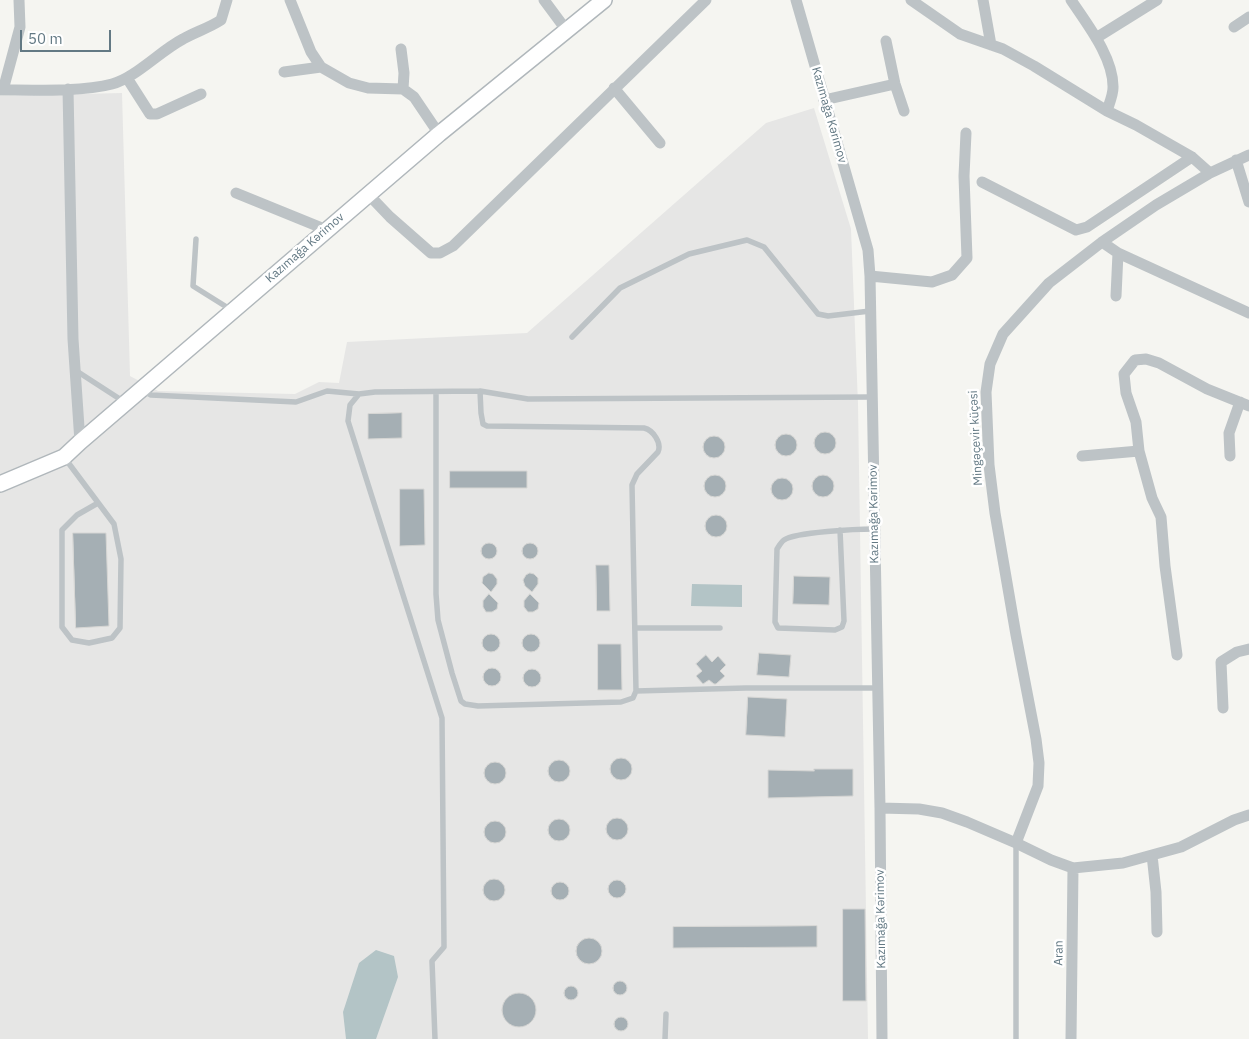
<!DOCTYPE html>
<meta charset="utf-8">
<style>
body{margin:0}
#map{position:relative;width:1249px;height:1039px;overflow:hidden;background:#f5f5f1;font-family:"IBM Plex Sans",sans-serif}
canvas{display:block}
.scale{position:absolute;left:20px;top:30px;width:91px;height:22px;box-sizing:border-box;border:2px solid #637984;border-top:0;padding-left:6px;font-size:15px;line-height:18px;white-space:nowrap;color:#637984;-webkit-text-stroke:4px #fff;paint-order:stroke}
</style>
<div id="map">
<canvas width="1249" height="1039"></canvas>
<div class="scale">50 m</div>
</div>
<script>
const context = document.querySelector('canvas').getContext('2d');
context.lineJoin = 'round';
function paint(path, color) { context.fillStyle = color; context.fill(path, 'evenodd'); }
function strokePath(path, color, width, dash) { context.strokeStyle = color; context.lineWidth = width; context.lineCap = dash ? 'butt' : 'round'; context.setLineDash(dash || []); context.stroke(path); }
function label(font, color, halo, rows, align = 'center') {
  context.font = font + ' "IBM Plex Sans",sans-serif'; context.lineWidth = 5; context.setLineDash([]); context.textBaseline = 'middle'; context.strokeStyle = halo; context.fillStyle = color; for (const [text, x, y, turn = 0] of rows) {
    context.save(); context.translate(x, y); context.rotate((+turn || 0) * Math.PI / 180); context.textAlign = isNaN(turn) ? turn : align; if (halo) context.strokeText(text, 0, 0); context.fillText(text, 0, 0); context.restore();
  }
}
const built = new Path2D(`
 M122 93 130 376 158 391 295 394 319 382 339 383 347 342 527 333 766 123 814 108 851 229 858 404 868 1039H0V96Z`);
const water = new Path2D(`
 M692 584 742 585V607L691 606Z
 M376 950 394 956 398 977 376 1039H346L343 1012 359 963Z`);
const building = new Path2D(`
 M402 413V438L368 439V414Z
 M814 443a11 11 0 1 1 22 0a11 11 0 1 1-22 0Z
 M775 445a11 11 0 1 1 22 0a11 11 0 1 1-22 0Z
 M703 447a11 11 0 1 1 22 0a11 11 0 1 1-22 0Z
 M450 471H527V488H450Z
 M812 486a11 11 0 1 1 22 0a11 11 0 1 1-22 0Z
 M704 486a11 11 0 1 1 22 0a11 11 0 1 1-22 0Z
 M771 489a11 11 0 1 1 22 0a11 11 0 1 1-22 0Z
 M400 489H424L425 545 400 546Z
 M705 526a11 11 0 1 1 22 0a11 11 0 1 1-22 0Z
 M73 533H106L109 626 76 628Z
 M522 551a8 8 0 1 1 16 0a8 8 0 1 1-16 0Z
 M481 551a8 8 0 1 1 16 0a8 8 0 1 1-16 0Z
 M596 565H609L610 611H597Z
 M489 573 493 574 497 579V584L491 592 482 583 483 577Z
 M530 573 534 574 538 578V584L532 592 525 586 523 580 526 575Z
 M794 576 830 577 829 605 793 604Z
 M489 594 498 603 497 609 492 612H486L483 607V601Z
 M530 594 539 603 538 609 533 612H528L524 607V601Z
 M482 643a9 9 0 1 1 18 0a9 9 0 1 1-18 0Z
 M522 643a9 9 0 1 1 18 0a9 9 0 1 1-18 0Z
 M598 644H621L622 690H598Z
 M759 653 791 655 789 677 757 675Z
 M706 655 712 662 718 656 726 665 720 671 725 676 716 684H714L709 680 703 684 696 676 702 671 696 664Z
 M483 677a9 9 0 1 1 18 0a9 9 0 1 1-18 0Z
 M523 678a9 9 0 1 1 18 0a9 9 0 1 1-18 0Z
 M748 697 787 699 785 737 746 735Z
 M610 769a11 11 0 1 1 22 0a11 11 0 1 1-22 0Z
 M548 771a11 11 0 1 1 22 0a11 11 0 1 1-22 0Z
 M484 773a11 11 0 1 1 22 0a11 11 0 1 1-22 0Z
 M814 769H853V796L768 798V770L814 771Z
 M606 829a11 11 0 1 1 22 0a11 11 0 1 1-22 0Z
 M548 830a11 11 0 1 1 22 0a11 11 0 1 1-22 0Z
 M484 832a11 11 0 1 1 22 0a11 11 0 1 1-22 0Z
 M483 890a11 11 0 1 1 22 0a11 11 0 1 1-22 0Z
 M608 889a9 9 0 1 1 18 0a9 9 0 1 1-18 0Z
 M551 891a9 9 0 1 1 18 0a9 9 0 1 1-18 0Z
 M843 909H865L866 1001H843Z
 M817 926V947L673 948V927Z
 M576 951a13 13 0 1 1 26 0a13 13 0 1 1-26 0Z
 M613 988a7 7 0 1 1 14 0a7 7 0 1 1-14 0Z
 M564 993a7 7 0 1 1 14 0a7 7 0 1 1-14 0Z
 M502 1010a17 17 0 1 1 34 0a17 17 0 1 1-34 0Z
 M614 1024a7 7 0 1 1 14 0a7 7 0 1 1-14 0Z`);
const lane = new Path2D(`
 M196 239 193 286 233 311
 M572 337 620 288 689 254 747 240 764 247 818 314 828 316 870 311
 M75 370 126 403
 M142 390 151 395 296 402 327 391 359 394
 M436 392V594L438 620 452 673 461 701 465 704 478 706 621 702 633 698 636 691 632 485 637 474 658 452C662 443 653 430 644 428L487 426 483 424 481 413 480 391
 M64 457 114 524 121 559 120 628 112 638 89 643 72 640 62 627V530L77 515 98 503
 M840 530 844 621 842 627 835 630 778 628 775 622 777 549C779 546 781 542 784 540 795 532 858 529 874 529
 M635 628H720
 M636 691 746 688H877
 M435 1039 432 961 444 947 442 718 348 421 350 405 359 394 375 392 480 391 528 399 872 397
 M665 1039 666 1014
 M1016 1039V844`);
const street = new Path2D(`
 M290 0 311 52 321 67 349 83 368 88 403 89 414 97 439 134
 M544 0 567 31
 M796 0 868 250 870 276 880 808 882 1039
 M911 0 960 34 1003 49 1034 66 1107 111 1136 125 1192 157 1210 173
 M983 0 991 45
 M1071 0C1087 24 1114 58 1113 88 1113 95 1109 104 1107 111
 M1234 27 1249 17
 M1096 38 1157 0
 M886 41 895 84 904 111
 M401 49 404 73 403 89
 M284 72 321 67
 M127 78 150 114H157L201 94
 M614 88 660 143
 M68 89 73 339 80 442
 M0 90C31 90 82 92 112 84 135 78 160 51 183 39 195 32 209 28 221 20L227 0
 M3 90 20 27 19 0
 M824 100 895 84
 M1236 160 1249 202
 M982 182 1076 230 1087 227 1192 157
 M236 193 327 230
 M368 194 390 217 431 253H440L453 246 706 0
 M1102 242 1118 253 1249 313
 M870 276 932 282 952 275 967 258 964 176 966 133
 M1116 296 1118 253
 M1082 456 1139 451
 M1230 456 1229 433 1240 402
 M1177 655 1165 566 1161 517 1152 498 1139 451 1136 422 1126 393 1124 374 1135 360 1146 359 1159 363 1207 389 1249 406
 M1223 708 1221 662 1237 652 1249 649
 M880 808 919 809 942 813 967 822 1016 843 1051 860 1073 868 1123 863 1181 847 1234 820 1249 815
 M1016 843 1038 786 1039 763 1036 739 1016 635 995 513 989 465 986 392 990 364 1003 334 1049 283 1102 242 1156 205 1210 173 1249 155
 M1152 855 1156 892 1157 932
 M1071 1039 1073 868`);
const secondary = new Path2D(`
 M0 484 64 457 80 442 439 134 604 0`);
const streetNames = [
 ["Kazımağa Kərimov",829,115,74],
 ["Kazımağa Kərimov",305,248,-41],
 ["Mingəçevir küçəsi",976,438,-93],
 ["Kazımağa Kərimov",874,514,-91],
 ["Kazımağa Kərimov",881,919,-91],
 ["Aran",1059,953,-89]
];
paint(built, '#e6e6e5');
paint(water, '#b3c4c6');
paint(building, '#a5afb4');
strokePath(building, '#d6d6d4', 1);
strokePath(secondary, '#b0b7bb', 18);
strokePath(lane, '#bdc3c6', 5.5);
strokePath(street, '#bdc3c6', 11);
strokePath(secondary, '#fff', 15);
label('12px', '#637984', '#fff', streetNames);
</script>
